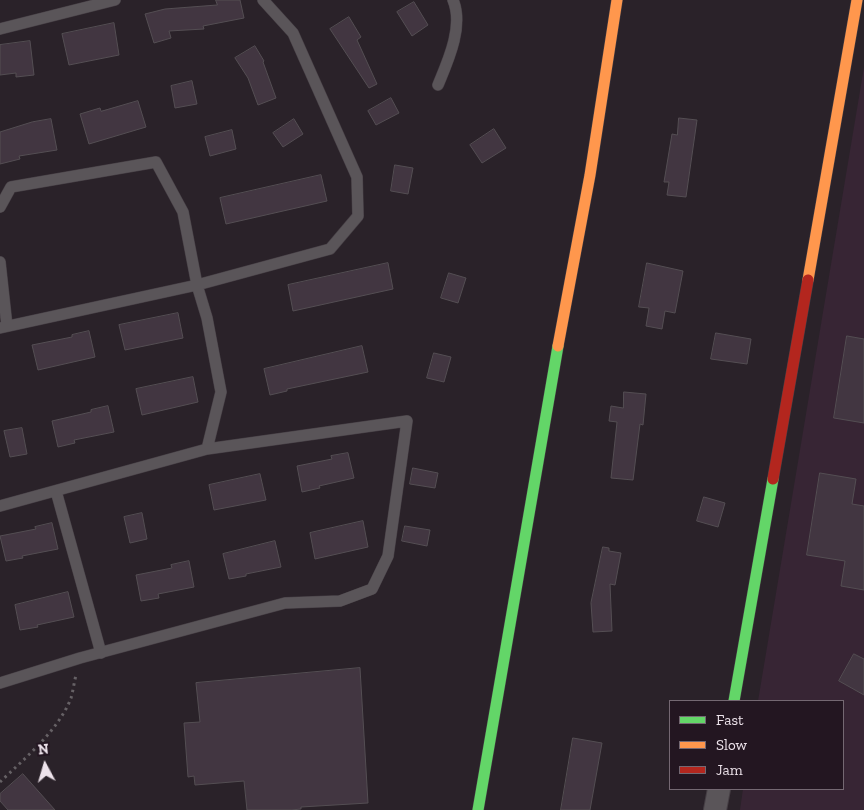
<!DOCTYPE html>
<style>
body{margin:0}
#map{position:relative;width:864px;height:810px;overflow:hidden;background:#2a2229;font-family:"Zilla Slab",serif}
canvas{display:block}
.legend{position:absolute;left:669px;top:700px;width:175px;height:90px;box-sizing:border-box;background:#231621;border:1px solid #746872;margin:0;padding:6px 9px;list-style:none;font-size:15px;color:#ede3eb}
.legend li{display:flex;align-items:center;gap:10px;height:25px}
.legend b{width:25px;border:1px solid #746872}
.north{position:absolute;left:20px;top:740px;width:50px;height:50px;-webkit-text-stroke:4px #231621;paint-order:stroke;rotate:354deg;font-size:14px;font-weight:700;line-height:20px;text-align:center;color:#ede3eb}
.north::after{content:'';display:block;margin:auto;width:18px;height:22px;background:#ede3eb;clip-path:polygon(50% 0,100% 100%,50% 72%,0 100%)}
</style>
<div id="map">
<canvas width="864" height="810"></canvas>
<ul class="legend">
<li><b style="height:6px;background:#63d668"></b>Fast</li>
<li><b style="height:6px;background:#ff974d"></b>Slow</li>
<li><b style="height:6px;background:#b3261e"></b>Jam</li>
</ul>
<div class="north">N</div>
</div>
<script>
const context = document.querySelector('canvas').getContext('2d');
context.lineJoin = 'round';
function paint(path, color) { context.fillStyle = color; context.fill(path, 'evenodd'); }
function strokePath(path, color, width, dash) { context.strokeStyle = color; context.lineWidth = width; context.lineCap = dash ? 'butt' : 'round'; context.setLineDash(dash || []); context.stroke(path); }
const built = new Path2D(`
 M864 67V810H740L743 789H843V701H758Z`);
const building = new Path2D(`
 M216 0H240L244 18 203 26 204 29 169 31 171 38 154 43 145 14 165 9 217 5Z
 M414 2 428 25 412 36 397 12Z
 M349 17 361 37 357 40 377 84 369 88 330 29Z
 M114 23 119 55 69 65 62 34Z
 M30 41 34 75 16 77V73L0 75V45Z
 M255 46 264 61 263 62 276 98 258 105 248 78 235 58Z
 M192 81 197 104 175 108 171 86Z
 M391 98 399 113 376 125 368 111Z
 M138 101 146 127 89 144 80 114 100 108 101 111Z
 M679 118 697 120 686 197 667 195 669 182H664L672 134 677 135Z
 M51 119 57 150 19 156 20 159 0 164V132L32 122Z
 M294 119 303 134 283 147 273 133Z
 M494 129 506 148 482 163 470 145Z
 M232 130 236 149 210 156 205 137Z
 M395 165 413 168 408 194 391 191Z
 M321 175 327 201 226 224 220 198Z
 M388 263 393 289 293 311 288 285Z
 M647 263 683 271 675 313 665 311 662 329 646 326 649 308 639 307Z
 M449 273 466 278 458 303 441 298Z
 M178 313 183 338 125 350 119 325Z
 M89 331 95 357 38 370 32 345 72 337V335Z
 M716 333 751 339 747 364 711 359Z
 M847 336 864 339V423L834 418Z
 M362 346 368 372 287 389V391L270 395 264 369Z
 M434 353 451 357 444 382 427 378Z
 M193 377 198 402 142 415 136 389Z
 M624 392 646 394 643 425 640 424 633 480 611 478 617 422 609 421 611 406 623 408Z
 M108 406 114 432 74 440 75 443 58 447 52 421 91 412V410Z
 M22 428 27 454 10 457 4 431Z
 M348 453 354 478 319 486 320 488 302 492 297 466 332 459 331 456Z
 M413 468 438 473 435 488 410 484Z
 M820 473 856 479 852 504 864 506V590L841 586 845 561 807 555Z
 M260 474 266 500 214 510 209 485Z
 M704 497 725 503 718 527 697 521Z
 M142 513 147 539 130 543 124 517Z
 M363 521 368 547 315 559 310 533Z
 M52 523 58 549 22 556 23 558 6 561 0 536 36 529 35 527Z
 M405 526 430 530 427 546 402 541Z
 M275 541 281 567 246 574V576L229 579 223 554Z
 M603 547 609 548V551L621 553 615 585 610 584 612 631 593 632 591 603Z
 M189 561 194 587 158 594 159 598 141 601 136 575 172 568 171 565Z
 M68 592 74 617 37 625 38 627 20 630 15 605Z
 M854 654 864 659V695L839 681Z
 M360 668 368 803 301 807V809L291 810H247L244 781 195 785 194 776 188 777 184 723 200 722 196 683Z
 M573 738 602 743 590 810H561Z
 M23 774 55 810H8L0 801V794Z`);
const path = new Path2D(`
 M0 782C24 759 59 730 71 698 73 691 74 683 76 675`);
const lane = new Path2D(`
 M0 29 115 0
 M438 85C448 61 464 26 453 0
 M0 207 11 187 156 162 183 212 197 285 207 318 221 392 207 449
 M0 262 7 326
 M0 328 197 285 330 249 358 216 357 177 293 33 263 0
 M56 491 101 653
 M0 506 207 449 407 421 388 556 372 589 340 601 285 603 80 658 0 683`);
const street = new Path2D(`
 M715 810 719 789`);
const fast = new Path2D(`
 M734 701 773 479
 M478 810 558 346`);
const slow = new Path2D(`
 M808 280 857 0
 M558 346 590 175 617 0`);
const jam = new Path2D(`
 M773 479 808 280`);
paint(built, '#372534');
paint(building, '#423641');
strokePath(building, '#544e53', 1);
strokePath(lane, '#463f45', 12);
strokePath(street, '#463f45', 24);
strokePath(fast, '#463f45', 12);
strokePath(slow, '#463f45', 12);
strokePath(jam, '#463f45', 12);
strokePath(path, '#666165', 3, [2.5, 4]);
strokePath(lane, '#5a5559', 11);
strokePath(street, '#5a5559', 22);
strokePath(fast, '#63d668', 11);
strokePath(slow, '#ff974d', 11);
strokePath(jam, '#b3261e', 11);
</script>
